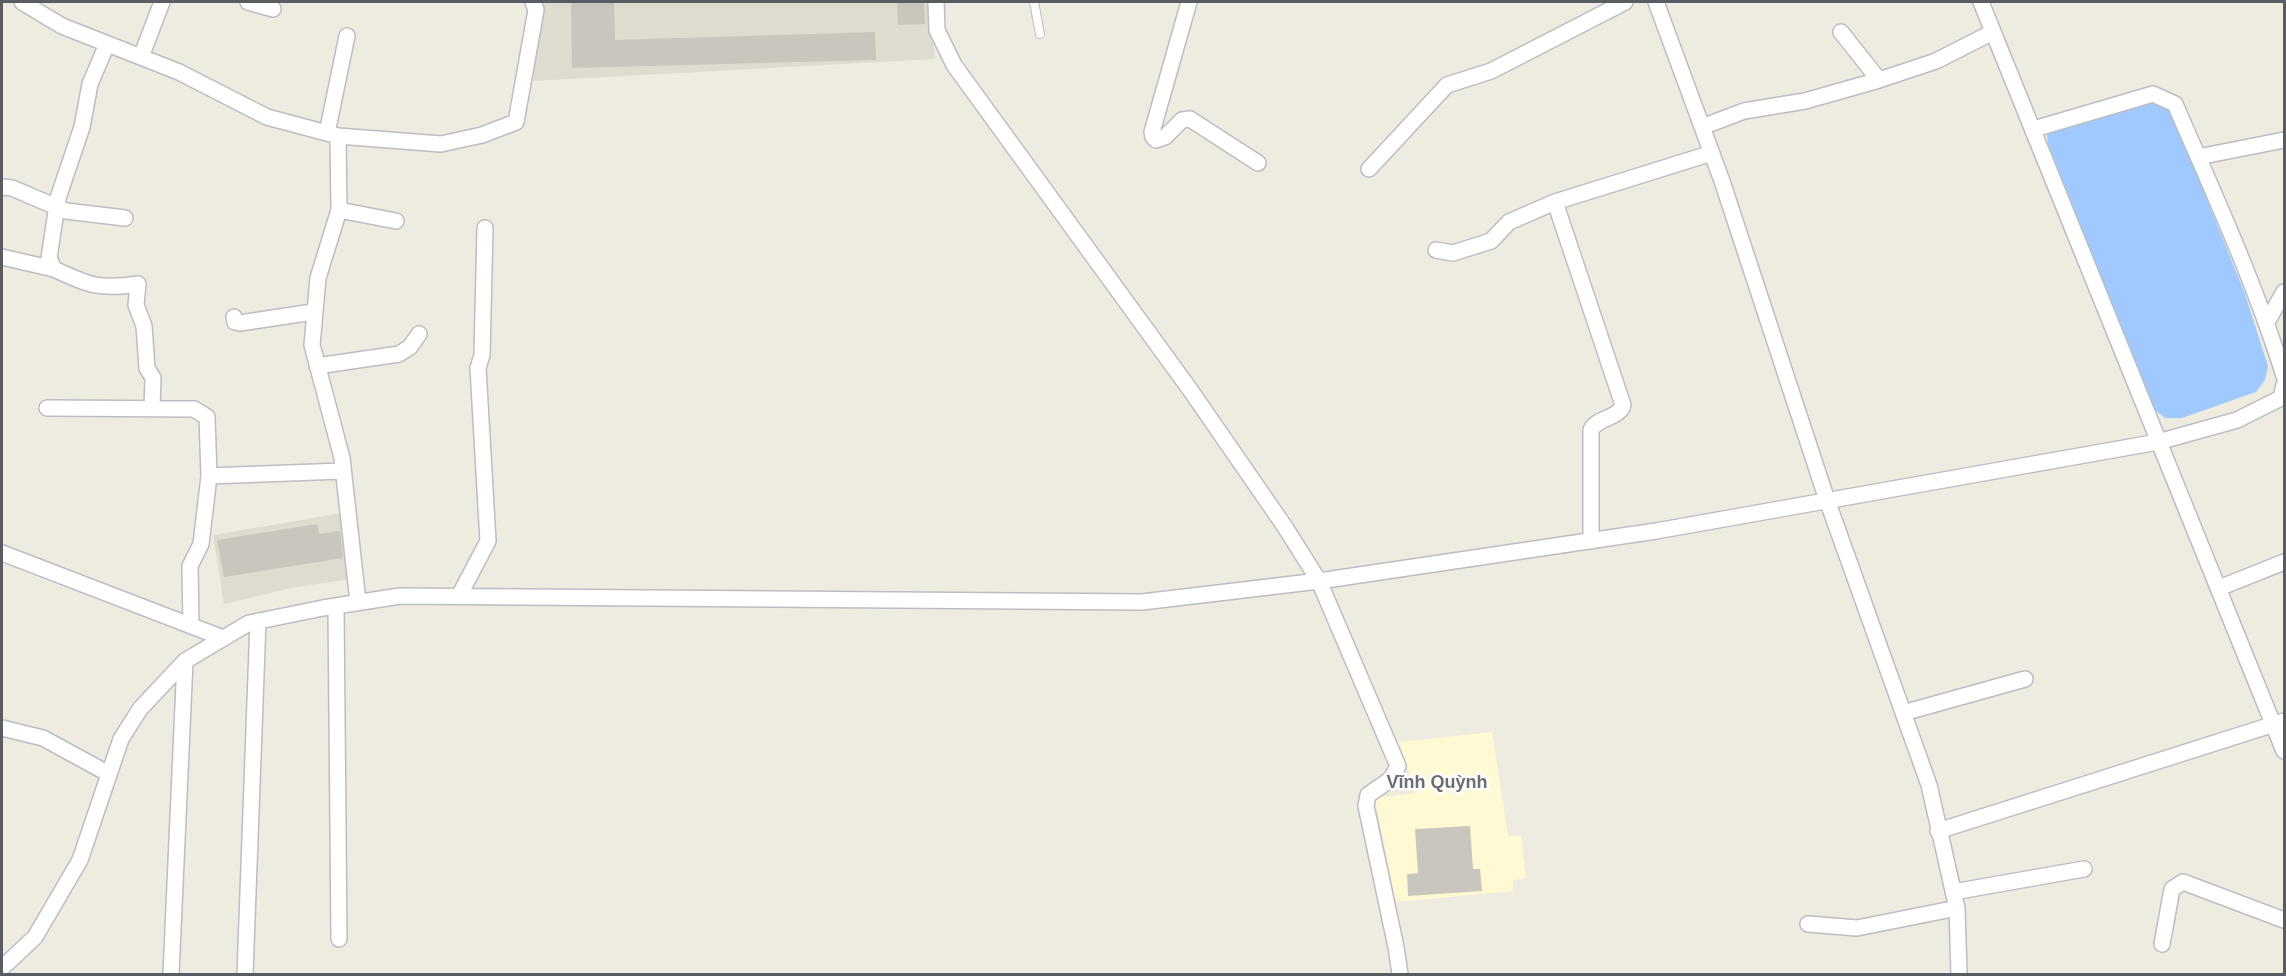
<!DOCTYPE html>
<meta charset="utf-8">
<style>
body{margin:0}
#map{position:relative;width:2286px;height:976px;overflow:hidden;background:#eeece0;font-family:Helvetica,sans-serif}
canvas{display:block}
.frame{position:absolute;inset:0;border:3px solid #595c63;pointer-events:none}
</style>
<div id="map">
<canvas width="2286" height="976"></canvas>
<div class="frame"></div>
</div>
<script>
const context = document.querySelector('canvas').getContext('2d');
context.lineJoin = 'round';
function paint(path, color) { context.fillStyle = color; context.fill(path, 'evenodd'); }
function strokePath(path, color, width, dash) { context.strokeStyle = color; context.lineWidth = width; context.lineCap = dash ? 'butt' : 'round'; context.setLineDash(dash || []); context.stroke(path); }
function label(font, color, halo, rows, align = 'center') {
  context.font = font + ' Helvetica,sans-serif'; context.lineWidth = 5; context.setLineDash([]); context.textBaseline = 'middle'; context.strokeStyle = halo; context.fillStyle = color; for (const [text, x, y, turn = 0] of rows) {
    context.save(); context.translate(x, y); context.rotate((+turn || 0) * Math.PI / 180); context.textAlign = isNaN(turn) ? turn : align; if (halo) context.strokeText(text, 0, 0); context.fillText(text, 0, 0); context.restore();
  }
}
const commercial = new Path2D(`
 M1492 732 1508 836H1521L1526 878 1513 880V891L1396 902 1375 798 1415 793 1399 742Z`);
const education = new Path2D(`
 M544 2H930L935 59 533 81Z
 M342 513 351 579 296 587 224 604 213 535Z`);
const water = new Path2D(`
 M2148 101 2166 105 2173 115 2245 294 2268 366 2265 380 2256 392 2182 418H2165L2155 410 2048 144 2047 135 2056 128Z`);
const building = new Path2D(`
 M571 2H614L615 40 875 32 876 60 572 68Z
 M897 2H924L925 24 898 25Z
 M317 524 319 534 340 531 343 558 224 577 217 540Z
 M1470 826 1473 869H1480L1482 891 1408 896 1407 874 1418 873 1415 829Z`);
const lane = new Path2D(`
 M1034 2 1040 34`);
const street = new Path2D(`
 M22 2 62 26 179 72 267 117 338 136 441 144 482 135 516 122 536 10 533 2
 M248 2 273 9
 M936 2 937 30 954 65 1191 391 1285 527 1319 581 1398 766 1391 779 1368 795 1366 806 1396 947 1400 974
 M1189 2 1152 132 1153 137 1156 140 1165 137 1182 120 1190 119 1258 163
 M1656 2 1722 181 1827 500 1929 785 1957 908 1959 974
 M1981 2 2284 751
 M1841 32 1879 80 1936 61 1993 32
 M107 44 90 84 82 127 58 198 49 258 54 269C88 285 99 290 138 284L136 305 144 326 147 368 153 378 152 408
 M141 57 162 2
 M1702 127 1744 111 1805 101 1879 80
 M2034 129 2153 94 2175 104C2214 194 2255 283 2284 376
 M327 133 347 36
 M338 136 339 210 318 278 312 345 342 458 358 602
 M2198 157 2284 140
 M1369 169 1447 85 1491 71 1625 2
 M2 187 12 188 66 211 125 218
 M1555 202 1623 405C1619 419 1597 417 1591 430V541
 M339 210 396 221
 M1436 250 1453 253 1491 241 1509 222 1555 202 1712 153
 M2 257 54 269
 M234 317 235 322 240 323 313 312
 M2267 322 2284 292
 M317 366 399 354 410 347 419 334
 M47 408 194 409 207 417 209 476 201 544 190 566 191 626
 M209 476 342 471
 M2 553 223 638
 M2219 588 2284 562
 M459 596 488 541 478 368 482 355 485 228
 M336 606 339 939
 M1903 713 2025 679
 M2 728 43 738 109 774
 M1938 831 2284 721
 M1953 892 2084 869
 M1808 924 1857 928 1957 908
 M2162 944 2172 889 2183 882 2284 920
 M2 968 35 937 80 860 121 739 140 709 185 661 249 623 323 608 400 596 1142 602 1319 581 1656 531 2158 442 2237 420 2281 398 2284 385
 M171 974 185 661
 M245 974 258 621`);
const neighbourhoodNames = [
 ["Vĩnh Quỳnh",1437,783]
];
paint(commercial, '#fffad4');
paint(education, '#dddccf');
paint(water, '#9fc9ff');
paint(building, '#c9c6bd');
strokePath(lane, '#bbbdc4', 10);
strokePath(street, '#bbbdc4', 18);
strokePath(lane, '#fff', 8);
strokePath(street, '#fff', 15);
label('bold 18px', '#6a6e75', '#fff', neighbourhoodNames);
</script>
